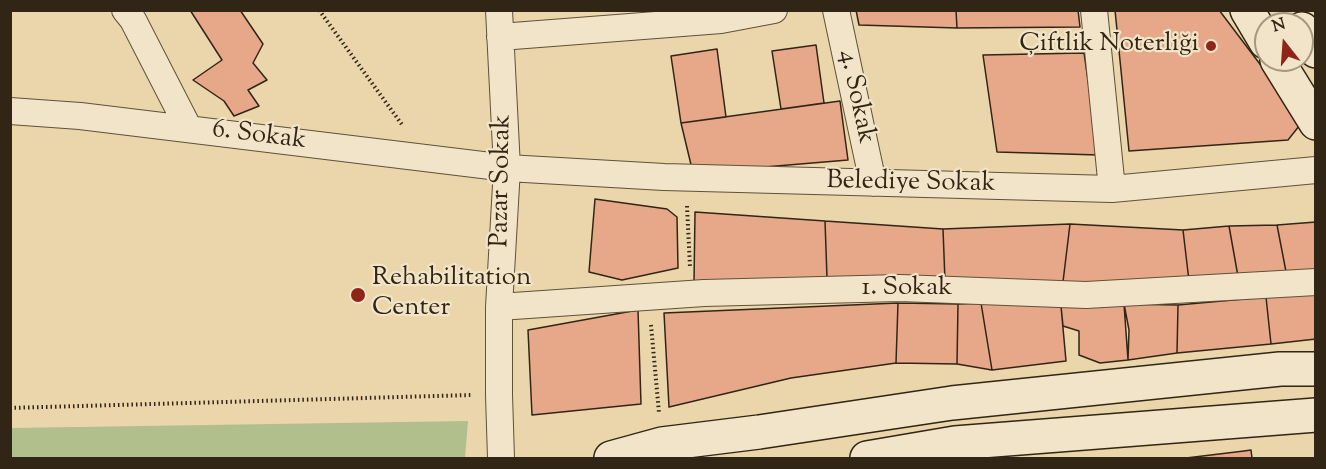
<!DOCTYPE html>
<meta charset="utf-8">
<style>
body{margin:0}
#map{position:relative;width:1326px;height:469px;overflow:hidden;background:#ead6aa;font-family:"Sorts Mill Goudy",serif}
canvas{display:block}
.frame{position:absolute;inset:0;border:12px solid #312515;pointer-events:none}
.north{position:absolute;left:1254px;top:12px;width:60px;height:60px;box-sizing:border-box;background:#f1e4c8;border:2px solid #a49880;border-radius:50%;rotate:343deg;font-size:16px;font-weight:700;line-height:24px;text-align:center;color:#312515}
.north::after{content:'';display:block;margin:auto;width:21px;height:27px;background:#8f2418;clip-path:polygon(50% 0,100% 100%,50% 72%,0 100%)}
</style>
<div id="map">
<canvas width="1326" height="469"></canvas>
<div class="frame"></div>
<div class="north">N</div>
</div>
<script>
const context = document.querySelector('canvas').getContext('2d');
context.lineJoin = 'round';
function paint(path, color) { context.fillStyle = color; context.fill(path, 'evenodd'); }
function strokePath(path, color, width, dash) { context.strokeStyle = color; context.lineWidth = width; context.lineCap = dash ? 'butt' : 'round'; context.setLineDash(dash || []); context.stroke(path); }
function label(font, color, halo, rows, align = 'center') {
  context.font = font + ' "Sorts Mill Goudy",serif'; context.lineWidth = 4.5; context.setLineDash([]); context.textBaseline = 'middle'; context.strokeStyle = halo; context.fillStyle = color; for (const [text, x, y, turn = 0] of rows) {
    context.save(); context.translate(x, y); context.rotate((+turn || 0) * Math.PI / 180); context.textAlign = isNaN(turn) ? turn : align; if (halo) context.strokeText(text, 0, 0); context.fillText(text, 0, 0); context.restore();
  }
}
const green = new Path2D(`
 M468 421 465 458H11V428Z`);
const building = new Path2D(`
 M190 10H240L263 44 253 63 267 80 248 90 259 106 234 116 224 101 193 80 222 60Z
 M856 10H956L957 28 859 25Z
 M956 10H1078L1080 27 957 28Z
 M1115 10H1219L1303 121 1288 140 1129 151Z
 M816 45 824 103 781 109 772 51Z
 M717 49 726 117 681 123 671 56Z
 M1084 53 1099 155 997 152 983 55Z
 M840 101 848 160 693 173 681 123Z
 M595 199 667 209 677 217 678 268 622 280 589 272Z
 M695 212 825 221 827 278 694 282Z
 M825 221 943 229 945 281 827 278Z
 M1316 222V274L1288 282 1277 225Z
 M1070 224 1183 230 1189 281 1062 290Z
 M1070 224 1062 290 945 281 943 229Z
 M1277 225 1288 282H1239L1229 226Z
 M1229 226 1239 282 1189 281 1183 230Z
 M1316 292V339L1271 344 1266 297Z
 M1266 297 1271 344 1177 353 1178 305Z
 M898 303 958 304 957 364 896 363Z
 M898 303 896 363 791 378 669 407 664 313Z
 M981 303 1061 306 1066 361 992 370Z
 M981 303 992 370 957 364 958 304Z
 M1124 304 1129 330 1128 360 1100 363 1079 355V331L1063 326 1061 306Z
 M1124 304 1178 305 1177 353 1128 360Z
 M638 310 641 404 532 415 528 330Z
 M1251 450 1252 458H1186L1244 451Z`);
const path = new Path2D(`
 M319 10 403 126
 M687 206 690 267
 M651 325 659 413
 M10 408 472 395`);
const street = new Path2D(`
 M125 10 133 20 189 129
 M499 10 507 168 499 307V395L501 458
 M836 10 873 183
 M1094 10 1112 189
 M500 37 721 20 774 10
 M10 111 80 116 507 168 664 177 1112 189 1316 170
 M499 307 704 293 900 288 1086 295 1316 282`);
const secondary = new Path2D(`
 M1247 10 1266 42
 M1302 29 1316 51
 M1277 60 1316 123
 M611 458 662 444 759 432 952 403 1280 369H1316
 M867 458 955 443 1316 415`);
const markers = [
 [1211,46,6,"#8f2418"],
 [358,295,8,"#8f2418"]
];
const poiNames = [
 ["Çiftlik Noterliği",1199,46],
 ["Rehabilitation",372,280,"left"],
 ["Center",372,310,"left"]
];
const streetNames = [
 ["4. Sokak",855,97,78],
 ["6. Sokak",259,137,7],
 ["Pazar Sokak",503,181,-89],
 ["Belediye Sokak",911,184,1],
 ["1. Sokak",907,290]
];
paint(green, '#b1bf8d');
paint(building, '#e7a88a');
strokePath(building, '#312515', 1.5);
strokePath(street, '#5f513a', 28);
strokePath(secondary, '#312515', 36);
strokePath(path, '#312515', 4, [1.5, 3]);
strokePath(street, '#f1e4c8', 26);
strokePath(secondary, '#f1e4c8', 33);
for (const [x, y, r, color] of markers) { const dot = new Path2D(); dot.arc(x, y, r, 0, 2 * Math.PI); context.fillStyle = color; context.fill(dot); strokePath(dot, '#f1e4c8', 2); }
label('26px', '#312515', '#f1e4c8', poiNames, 'right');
label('26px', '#312515', '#f1e4c8', streetNames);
</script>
